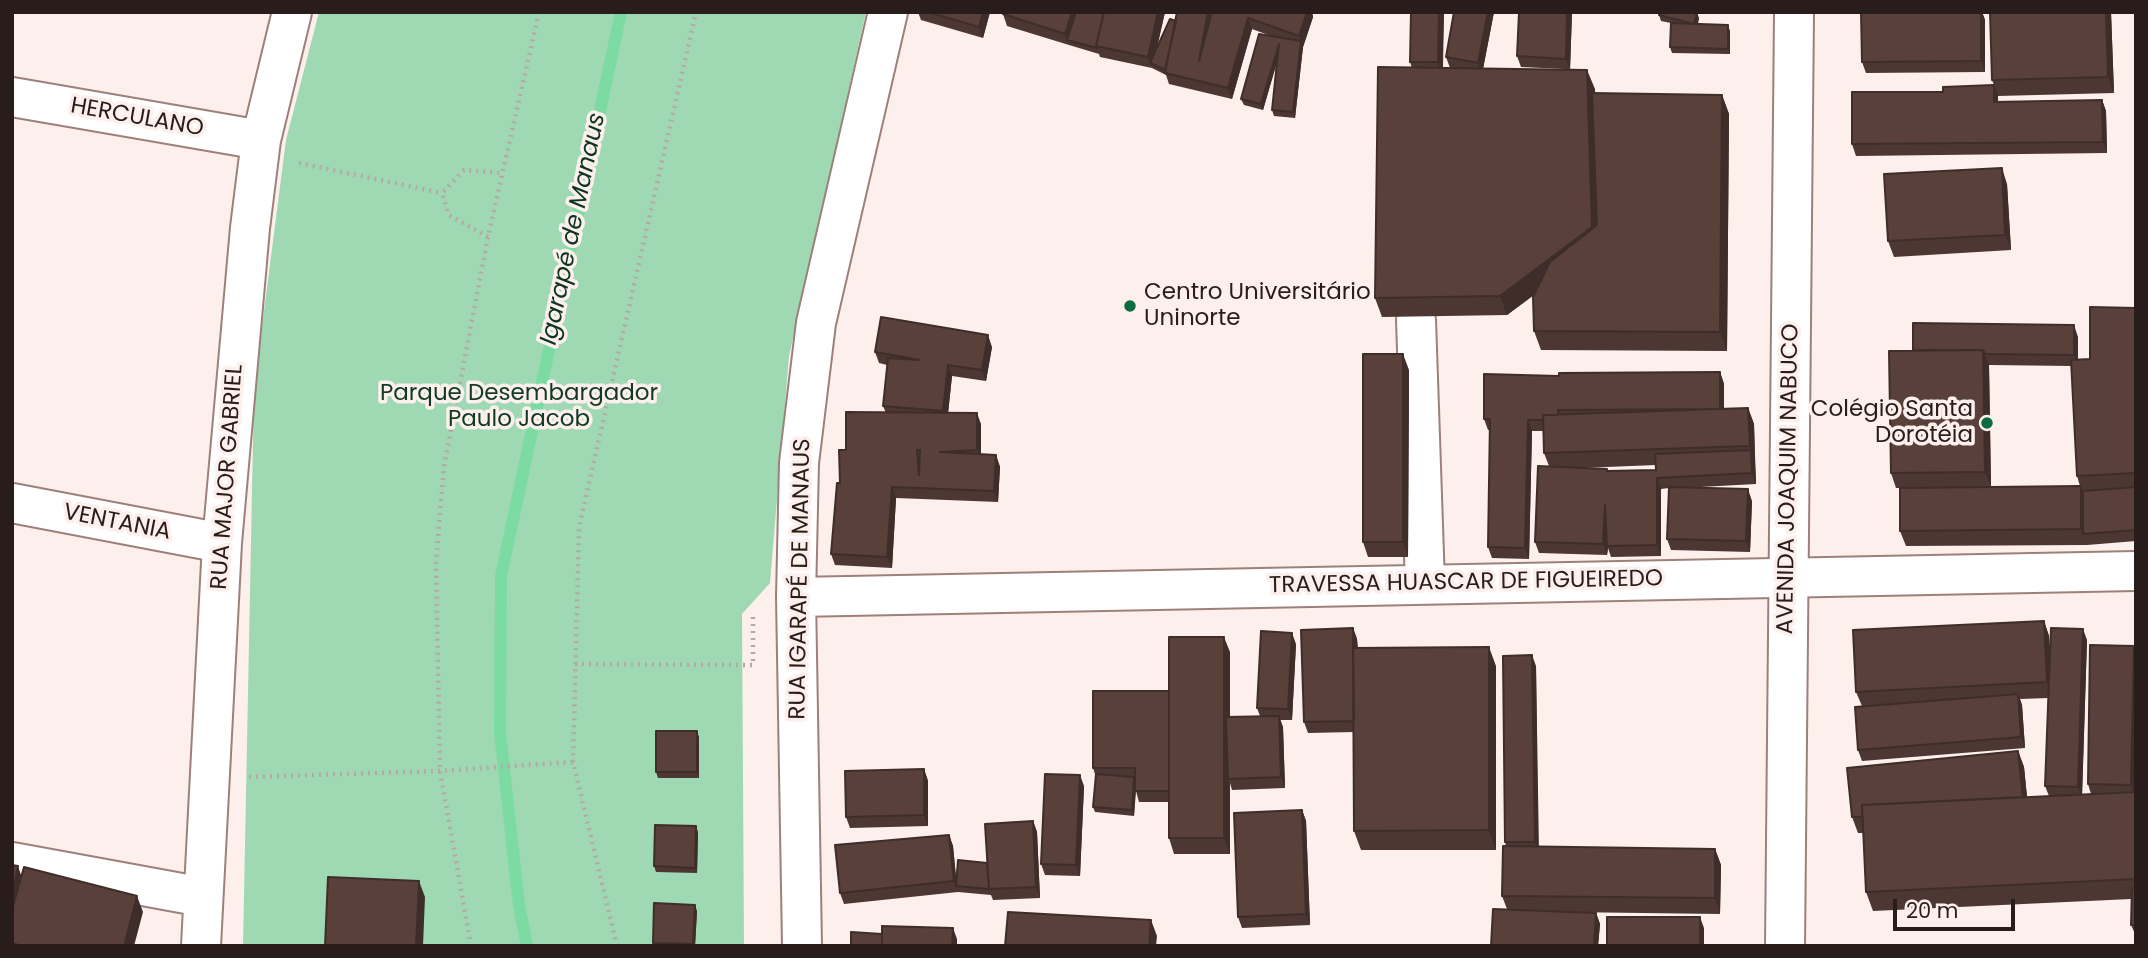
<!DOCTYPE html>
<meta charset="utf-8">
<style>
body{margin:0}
#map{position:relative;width:2148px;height:958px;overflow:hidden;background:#fdefec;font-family:Poppins,sans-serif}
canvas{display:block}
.frame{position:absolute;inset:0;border:14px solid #281d1a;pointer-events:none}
.scale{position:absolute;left:1893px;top:899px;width:122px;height:32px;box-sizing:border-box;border:4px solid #281d1a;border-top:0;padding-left:9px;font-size:21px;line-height:24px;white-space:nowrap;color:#281d1a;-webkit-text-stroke:5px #fdefec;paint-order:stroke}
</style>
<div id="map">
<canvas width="2148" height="958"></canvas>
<div class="frame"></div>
<div class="scale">20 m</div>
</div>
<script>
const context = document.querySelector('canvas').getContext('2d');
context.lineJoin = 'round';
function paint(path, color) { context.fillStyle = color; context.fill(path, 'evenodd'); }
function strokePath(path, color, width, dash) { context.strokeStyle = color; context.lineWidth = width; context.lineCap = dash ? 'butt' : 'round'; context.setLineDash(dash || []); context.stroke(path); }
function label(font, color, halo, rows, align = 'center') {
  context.font = font + ' Poppins,sans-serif'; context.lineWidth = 7; context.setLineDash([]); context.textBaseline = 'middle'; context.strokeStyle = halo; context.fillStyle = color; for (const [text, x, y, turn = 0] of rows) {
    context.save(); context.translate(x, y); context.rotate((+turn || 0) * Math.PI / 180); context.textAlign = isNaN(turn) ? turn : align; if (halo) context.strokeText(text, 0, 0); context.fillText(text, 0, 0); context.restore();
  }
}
const green = new Path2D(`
 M319 12H866L789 356 770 583 742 614 744 946H243L254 389 286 140Z`);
const stream = new Path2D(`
 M527 946 519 905 500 733 501 576 621 12`);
const path = new Path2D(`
 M299 163 442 193
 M488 237 449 215 442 193 464 170 502 173
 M575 664 753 665V617L757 615
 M249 777 440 771 573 762
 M471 946 440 771 436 562 444 466 488 237 539 12
 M617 946 573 762 579 527 696 12`);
const minor = new Path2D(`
 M12 97 261 140
 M1416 320 1425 584
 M12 503 222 543
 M796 597 2136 571
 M12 862 203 897
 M201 946 222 543 250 228 261 140 292 12
 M802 946 796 597 799 463 816 323 888 12`);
const major = new Path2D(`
 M1785 946 1794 12`);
const wall = new Path2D(`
 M918 12H990L983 38 921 20Z
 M1165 12 1157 48 1176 21 1177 12H1312L1313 17 1303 47 1295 118 1274 116 1272 110 1276 64 1263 110 1244 105 1241 99 1271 36 1252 29 1232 99 1169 84 1166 75 1152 68 1100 57 1099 54 1069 45 1007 26 1003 14Z
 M1411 12H1444L1443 68H1450L1446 57 1454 12H1494L1483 69H1565L1521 67 1517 56 1572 12 1570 70 1595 89V93L1722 95 1729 114 1727 351 1541 350 1534 331V295L1507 315 1382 317 1375 298 1412 68 1410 62Z
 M1861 12H1982L1985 20V72L1866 73 1862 62Z
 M1990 12H2111L2114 93 1998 96V102L2102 100 2106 111 2107 153 1856 156 1852 144 1943 92 1994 85 1992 80Z
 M1659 15 1699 18 1698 24 1730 31V54L1672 53 1670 47 1671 23 1661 21Z
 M2007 184 2011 250 1894 257 1888 241Z
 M2136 308V541L2087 545 1906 546 1900 531V488H1896L1891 473 1913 350 2078 337V360L2090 359ZM1989 365 2072 366 2077 476 2080 486 1991 487Z
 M992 347 986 381 952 376 948 413 981 424V454L996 455 1000 467 998 502 896 498 892 568 835 565 831 554 840 483 846 450 886 413 883 406 887 365 879 363 875 352Z
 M1409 370 1408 557H1368L1363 542Z
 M1720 372 1724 384V409L1748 408 1754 424 1756 484 1682 488 1752 501 1750 552 1671 550 1667 539 1669 488 1661 489V556L1611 557 1608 548 1607 555 1539 553 1535 542 1549 466 1544 453 1543 431H1532L1529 559 1492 558 1488 547 1490 430H1488L1484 419 1559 376ZM1656 465V470L1607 471 1581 468Z
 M2044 621 2049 636 2050 649 2087 640 2082 794H2091L2088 784 2134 646 2136 651V936L2131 925V899L1873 911 1866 892 1863 833H1858L1852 817 2018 751 2024 767 2027 797 2049 796 2045 786 2048 698 2020 699 2022 705 2025 748 1862 761 1858 750 1862 706 1856 692Z
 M1353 628 1357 639 1358 648 1496 666V850H1361L1354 831V732L1308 733 1304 722Z
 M1296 644 1292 720H1280L1283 727 1285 788 1232 790 1230 783V854H1174L1169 838V802H1139L1136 791 1134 816 1095 812 1093 807 1096 777 1093 768 1169 691 1230 652V717L1260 716 1257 708Z
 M1536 666 1538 847 1715 849 1721 865 1720 914 1565 912 1596 913 1600 924 1598 946H1491L1507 909 1502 896 1506 846 1505 842Z
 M699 737V778H658L656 772Z
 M924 769 928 781V826L850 828 846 817Z
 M1084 786 1080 876 1045 875 1041 864Z
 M1302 810 1306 821 1310 925 1242 928 1238 917Z
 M1033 821 1037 832 1040 898 993 900 991 895 958 892 844 904 840 893 949 835 953 846 956 878 987 863Z
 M698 832 697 873 656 872 654 866Z
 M697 911 695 946H654L653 943Z`);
const shadedWall = new Path2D(`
 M983 12H990L983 38 979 27Z
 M1072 12H1080L1067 40 1065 34Z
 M1158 12H1165L1153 64 1150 63 1148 57Z
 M1208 12 1212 23 1199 61Z
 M1307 12H1312L1313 17 1303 47 1295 118 1293 112 1301 41 1299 36Z
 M1439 12H1444L1442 74 1438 62Z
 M1488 12H1494L1482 74 1478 63Z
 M1567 12H1572L1570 70 1566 59Z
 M1697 12 1699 18 1696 30 1694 24Z
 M1981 12H1982L1985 20V72L1981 61Z
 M2106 12H2111L2114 93 2108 77Z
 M1248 18 1252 29 1232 99 1228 88Z
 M1728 25 1730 31V54L1728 49Z
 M1279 44 1281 49 1263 110 1261 104Z
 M1587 70 1595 89 1599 246 1507 315 1500 296Z
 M1994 85 1998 96V113L1994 102Z
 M1722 95 1729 114 1727 351 1720 332Z
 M2102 100 2106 111 2107 153 2103 142Z
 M2002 168 2007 184 2011 250 2005 235Z
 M2074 325 2078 337V366L2074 355Z
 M988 335 992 347 986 381 982 370Z
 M1983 350 1989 365 1991 487 1985 472Z
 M1403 354 1409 370 1408 557 1403 542Z
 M948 365 952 376 947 423 943 411Z
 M1720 372 1724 384V421L1720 410Z
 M1748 408 1754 424 1755 462 1750 446Z
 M977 413 981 424V462L977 450Z
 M1528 420 1532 431 1529 559 1525 548Z
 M1751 450 1755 462 1756 484 1752 473Z
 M996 455 1000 467 998 502 994 491Z
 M1657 478 1661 489V556L1657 545Z
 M2081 486 2087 502 2083 534 2081 529Z
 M892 487 896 498 892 568 887 557Z
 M1748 489 1752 501 1750 552 1746 541Z
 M1605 505 1608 548 1607 555 1603 544Z
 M2044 621 2049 636 2052 698 2047 682Z
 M1353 628 1357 639 1361 731 1357 720Z
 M2083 629 2087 640 2082 798 2078 787Z
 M1292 633 1296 644 1292 720 1288 709Z
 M1224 637 1230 652V779H1228L1230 783V854L1224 838Z
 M2134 646 2136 651 2135 796 2131 785Z
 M1489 647 1496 666V850L1489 830Z
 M1532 655 1536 666 1539 853 1535 842Z
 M2018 694 2022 705 2025 748 2021 737Z
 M1279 716 1283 727 1285 788 1281 777Z
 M697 731 699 737V778L697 772Z
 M2018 751 2024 767 2029 817 2024 801Z
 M924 769 928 781V826L924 815Z
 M1080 775 1084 786 1080 876 1076 865Z
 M1134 777 1136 783 1134 816 1132 810Z
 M1302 810 1306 821 1310 925 1306 914Z
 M1033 821 1037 832 1040 898 1036 887Z
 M696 826 698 832 697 873 695 868Z
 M949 835 953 846 957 887 956 886 954 881Z
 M1715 849 1721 865 1720 914 1715 898Z
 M18 866 23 881 12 942V898Z
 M419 881 425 897 423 946H416Z
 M137 896 143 912 134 946H124Z
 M695 905 697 911 695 946H694Z
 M1596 913 1600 924 1598 946H1594Z
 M1700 917 1704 928V946H1700Z
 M1151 920 1157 936 1156 946H1149Z
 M953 928 957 939V946H952Z`);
const building = new Path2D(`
 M928 12H983L979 27Z
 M1004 12H1072L1065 34 1003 14Z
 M1076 12H1104L1096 46 1097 48 1067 40Z
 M1104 12H1158L1148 57 1096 46Z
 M1177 12H1208L1199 61 1212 12H1307L1299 36 1248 18 1228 88 1165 73Z
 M1411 12H1439L1438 62H1410Z
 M1454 12H1488L1478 63 1446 57Z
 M1519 12H1567L1566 59 1517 56Z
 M1660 12H1697L1694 24 1659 15Z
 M1861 12H1981V61L1862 62Z
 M1990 12H2106L2108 77 1992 80Z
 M1170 19 1176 21 1165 70 1150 63Z
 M1671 23 1728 25V49L1670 47Z
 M1259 34 1301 41 1293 112 1272 110 1279 44 1261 104 1241 99Z
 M1378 67 1587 70 1592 227 1500 296 1375 298Z
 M1994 85V102L2102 100 2103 142 1852 144V92H1943V87Z
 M1592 93 1722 95 1720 332 1534 331 1533 297 1550 262 1597 225Z
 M2002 168 2005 235 1888 241 1884 174Z
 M2090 307 2136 308V473L2077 476 2071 360 2090 359Z
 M881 317 988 335 982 370 948 365 943 411 883 406 888 358 920 360 875 352Z
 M1913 323 2074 325V355L1985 354 1983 350H1913Z
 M1983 350 1985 472 1891 473 1889 351Z
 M1363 354H1403V542H1363Z
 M1720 372V409L1558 410V415H1543V420H1528L1525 548 1488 547 1490 419H1484V374L1559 376V373Z
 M1748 408 1750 446 1544 453 1543 415Z
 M846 412 977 413V450L940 452 996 455 994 491 892 487 887 557 831 554 837 483H840L839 450H846ZM917 450H920L919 475Z
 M1751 450 1752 473 1657 478V545L1607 546 1605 505 1603 544 1535 542 1538 466 1607 469V471L1656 470 1655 454Z
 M2081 486V529L1900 531V488Z
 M1669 487 1748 489 1746 541 1667 539Z
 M2136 487V530L2083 534V491Z
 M2044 621 2047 682 1856 692 1853 630Z
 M1353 628 1354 721 1304 722 1301 630Z
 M2051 628 2083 629 2078 787 2045 786Z
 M1261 631 1292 633 1288 709 1257 708Z
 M1169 637H1224V838H1169Z
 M2090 645 2134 646 2131 785 2088 784Z
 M1489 647V830L1354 831 1353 648Z
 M1532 655 1535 842H1505L1503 656Z
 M1093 691H1169V791H1135V768H1093Z
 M2018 694 2021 737 1858 750 1855 707Z
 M1279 716 1281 777 1228 779 1226 717Z
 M656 731H697V772H656Z
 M2018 751 2023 797 1862 805V817H1852L1847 768Z
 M924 769V815L846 817 845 771Z
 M1045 774 1080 775 1076 865 1041 864Z
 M1096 774 1134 777 1132 810 1093 807Z
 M2136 792V879L1866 892 1862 805Z
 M1302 810 1306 914 1238 917 1234 813Z
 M1033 821 1036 887 989 889 985 824Z
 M655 825 696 826 695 868 654 866Z
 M949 835 954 881 840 893 835 845Z
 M1503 846 1715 849V898L1502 896Z
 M958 860 987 863 989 889 956 886Z
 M12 865 18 866 12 898Z
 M24 867 137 896 124 946H22L12 943V910Z
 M328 877 419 881 416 946H325Z
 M2132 888H2136V925H2131Z
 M654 903 695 905 693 944 653 943Z
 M1493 909 1596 913 1594 946H1491Z
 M1008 912 1151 920 1149 946H1005Z
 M1607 917H1700V946H1607Z
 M882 926 953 928 952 946H882Z
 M851 932 882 934V946H851Z`);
const markers = [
 [1130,306,7,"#0a6c41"],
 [1987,423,7,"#0a6c41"]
];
const streetNames = [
 ["HERCULANO",137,118,10],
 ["RUA MAJOR GABRIEL",228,477,-86],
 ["AVENIDA JOAQUIM NABUCO",1789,479,-89],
 ["VENTANIA",117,523,11],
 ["RUA IGARAPÉ DE MANAUS",801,579,-89],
 ["TRAVESSA HUASCAR DE FIGUEIREDO",1466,583,-1]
];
const poiNames = [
 ["Centro Universitário",1144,293],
 ["Uninorte",1144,319],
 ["Colégio Santa",1973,410,"right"],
 ["Dorotéia",1973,436,"right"]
];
const parkNames = [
 ["Parque Desembargador",519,394],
 ["Paulo Jacob",519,420]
];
const waterNames = [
 ["Igarapé de Manaus",574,229,-78]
];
paint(green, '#9ed9b4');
strokePath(stream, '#7bdba3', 12);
strokePath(minor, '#9d8079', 42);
strokePath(major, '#9d8079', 42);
strokePath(path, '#b5a8a5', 4.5, [2, 5]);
strokePath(minor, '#fff', 38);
strokePath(major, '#fff', 38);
paint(wall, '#4d3732');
paint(shadedWall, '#3e2d29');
paint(building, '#59403a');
strokePath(building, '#3e2d29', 2);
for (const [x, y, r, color] of markers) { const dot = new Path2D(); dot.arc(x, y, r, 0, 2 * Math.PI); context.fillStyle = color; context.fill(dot); strokePath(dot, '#fdefec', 2.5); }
label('23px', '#281d1a', '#fdefec', streetNames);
label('23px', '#281d1a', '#fdefec', poiNames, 'left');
label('23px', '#103a24', '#fdefec', parkNames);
label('italic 24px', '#0b3520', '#fdefec', waterNames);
</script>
